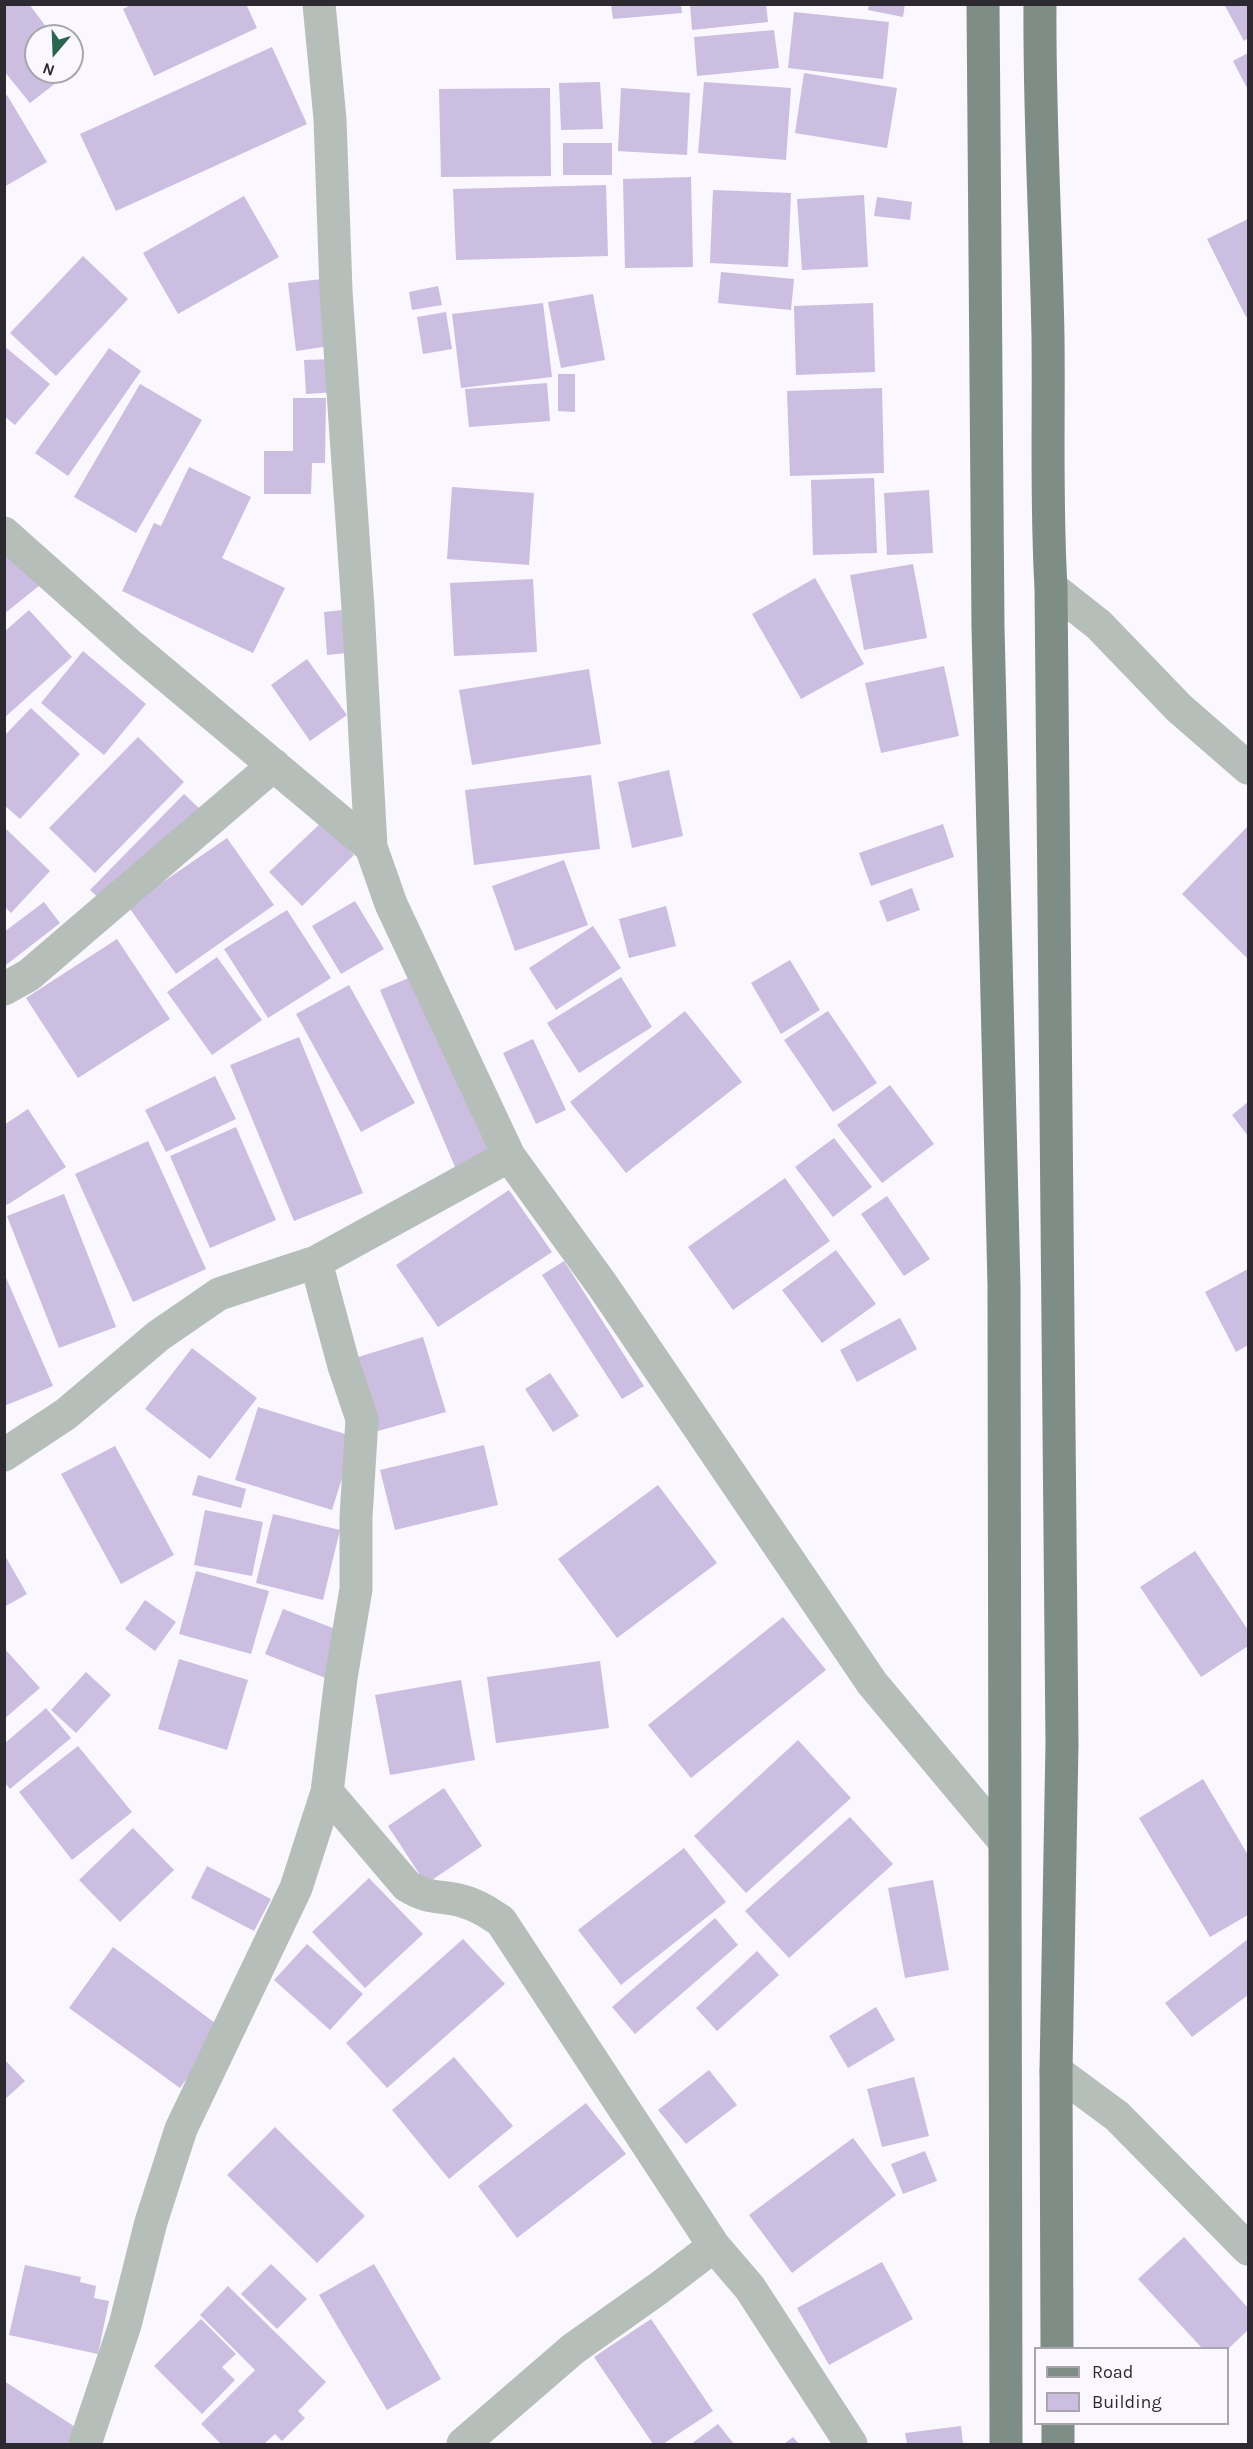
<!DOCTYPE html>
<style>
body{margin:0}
#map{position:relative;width:1253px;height:2449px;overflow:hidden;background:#faf7fe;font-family:Karla,sans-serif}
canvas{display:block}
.frame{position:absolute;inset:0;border:6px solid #2c2930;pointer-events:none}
.legend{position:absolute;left:1034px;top:2347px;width:195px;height:78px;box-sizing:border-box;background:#faf7fe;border:2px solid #a8a5ac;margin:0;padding:8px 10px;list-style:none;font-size:18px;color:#2c2930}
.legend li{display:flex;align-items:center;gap:12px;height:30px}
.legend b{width:30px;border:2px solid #a8a5ac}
.north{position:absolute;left:24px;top:24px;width:60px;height:60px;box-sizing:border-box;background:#faf7fe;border:2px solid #a8a5ac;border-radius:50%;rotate:199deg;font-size:16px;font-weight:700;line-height:24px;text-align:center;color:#2c2930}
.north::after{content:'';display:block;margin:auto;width:21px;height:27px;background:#2a654e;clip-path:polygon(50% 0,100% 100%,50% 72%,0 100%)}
</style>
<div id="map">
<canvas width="1253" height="2449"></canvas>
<div class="frame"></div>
<ul class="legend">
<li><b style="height:8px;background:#7e8d86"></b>Road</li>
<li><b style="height:16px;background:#cbbee1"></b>Building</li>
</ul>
<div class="north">N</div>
</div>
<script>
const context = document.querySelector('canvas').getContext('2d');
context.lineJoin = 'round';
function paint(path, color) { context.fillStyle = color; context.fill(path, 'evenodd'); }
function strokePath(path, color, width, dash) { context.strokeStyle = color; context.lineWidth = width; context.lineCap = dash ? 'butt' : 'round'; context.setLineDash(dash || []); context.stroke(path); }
const building = new Path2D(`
 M4 4H29L53 36H36V72H70L30 103 4 71Z
 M133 4H246L257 28 154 76 123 9Z
 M611 4H681L682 13 613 19Z
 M690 4H766L768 22 692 30Z
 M869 4H905L903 17 868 10Z
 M1224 4H1248V38L1244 41Z
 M794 12 889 22 883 79 788 68Z
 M774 30 779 68 697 76 694 37Z
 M272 47 307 124 116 211 80 134Z
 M1248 53V90L1233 61Z
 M804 73 897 88 887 148 795 133Z
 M600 82 603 129 561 130 559 83Z
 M704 82 791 88 786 160 698 153Z
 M550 88 551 176 441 177 439 89Z
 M621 88 690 93 687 155 618 151Z
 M7 95 47 162 4 187V97Z
 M563 143H612V175H563Z
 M691 177 693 267 625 268 623 179Z
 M606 185 608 256 456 260 453 189Z
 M713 190 791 193 788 267 710 263Z
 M864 195 868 267 802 270 797 199Z
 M244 196 279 257 178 314 143 253Z
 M877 197 912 202 910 220 874 216Z
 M1248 219V316L1246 317 1207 239Z
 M83 256 128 299 56 376 10 333Z
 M721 272 794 279 791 310 718 303Z
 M322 279 330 346 296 351 288 283Z
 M438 286 442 305 412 310 409 292Z
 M593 294 605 360 561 368 548 302Z
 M543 303 552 377 461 388 452 314Z
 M873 303 875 372 796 375 794 306Z
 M446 312 452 349 423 354 417 317Z
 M4 346 50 384 15 425 4 416Z
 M109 348 141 371 68 476 35 453Z
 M334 359 336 392 306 394 304 360Z
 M558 374H575V412L558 411Z
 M547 383 550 421 469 427 465 389Z
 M140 384 202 420 136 533 74 497Z
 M882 388 884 473 790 476 787 391Z
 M293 398H326L325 463H312L311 494H264V451H293Z
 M189 467 251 497 222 558 285 588 253 653 122 591 154 523 161 526Z
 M874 478 877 553 813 555 811 480Z
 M452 487 534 493 529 565 447 559Z
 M929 490 933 553 887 555 884 493Z
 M4 542 40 585 4 614Z
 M913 564 927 638 864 650 850 575Z
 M815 578 864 664 801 699 752 614Z
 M533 579 537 652 454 656 450 583Z
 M29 610 72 657 4 718V632Z
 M343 610 347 653 327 655 324 612Z
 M83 651 146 704 104 755 41 703Z
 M307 659 347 715 310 741 271 685Z
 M944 666 959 736 881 753 865 683Z
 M589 669 601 744 472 765 459 690Z
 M31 708 80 754 20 819 4 805V736Z
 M138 737 184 782 95 873 49 828Z
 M669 770 683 836 632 848 618 782Z
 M591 775 600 849 474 865 465 790Z
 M184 794 199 808 105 904 90 890Z
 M322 822 354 855 302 906 269 872Z
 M943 824 954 857 871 886 859 853Z
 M1248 826V959L1182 894Z
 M5 828 50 871 11 913 5 907Z
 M227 838 274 905 176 974 128 906Z
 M564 860 588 925 515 951 492 886Z
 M912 888 920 910 887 922 879 901Z
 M355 901 384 949 341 974 312 926Z
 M44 902 60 923 6 965 4 932Z
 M666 906 676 946 629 958 619 919Z
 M287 910 331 978 268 1018 224 949Z
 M593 926 621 968 556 1010 529 968Z
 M117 939 170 1019 78 1078 26 998Z
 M217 957 262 1020 212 1055 167 992Z
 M790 960 820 1010 781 1034 751 983Z
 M416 975 490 1152 455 1167 380 990Z
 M621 977 652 1027 579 1073 547 1023Z
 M349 985 415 1103 361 1132 296 1014Z
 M685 1011 742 1082 626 1173 570 1102Z
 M828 1011 877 1083 833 1112 784 1040Z
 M299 1037 363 1193 294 1221 230 1065Z
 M533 1039 566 1110 536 1124 503 1053Z
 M215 1076 236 1119 166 1152 145 1110Z
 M890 1085 934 1144 882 1183 837 1125Z
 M1248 1102V1136L1232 1115Z
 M28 1109 66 1167 7 1205 4 1201V1125Z
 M236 1127 276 1220 210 1248 170 1156Z
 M834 1138 872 1187 833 1217 795 1167Z
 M148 1141 206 1269 133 1302 75 1174Z
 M785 1178 830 1241 733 1310 688 1247Z
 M509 1190 552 1252 438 1327 396 1265Z
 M64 1194 116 1327 59 1348 7 1216Z
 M887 1196 930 1259 904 1276 861 1214Z
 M836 1250 876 1304 822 1343 782 1290Z
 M564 1261 644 1386 622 1399 542 1275Z
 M1248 1269V1345L1236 1352 1205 1292Z
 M4 1273 53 1386 4 1406Z
 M900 1318 917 1349 857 1382 840 1350Z
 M423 1337 446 1412 378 1431 355 1358Z
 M192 1348 257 1398 210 1459 145 1409Z
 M550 1373 579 1416 553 1432 525 1389Z
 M258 1407 355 1437 332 1510 235 1480Z
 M484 1445 498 1505 395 1530 380 1470Z
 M115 1446 174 1555 121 1584 61 1474Z
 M198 1475 246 1489 241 1508 192 1495Z
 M658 1485 717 1563 617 1638 558 1559Z
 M205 1510 263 1522 252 1576 194 1565Z
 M273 1514 340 1530 323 1600 256 1583Z
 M1195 1551 1248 1630V1646L1201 1677 1140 1587Z
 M4 1554 27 1594 4 1607Z
 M196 1571 269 1591 251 1654 179 1634Z
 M145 1600 176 1622 155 1651 125 1629Z
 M283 1609 346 1633 328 1679 265 1654Z
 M783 1617 826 1670 691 1778 648 1725Z
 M4 1648 40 1688 4 1719Z
 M179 1659 248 1680 227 1750 158 1729Z
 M600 1661 609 1728 496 1743 487 1677Z
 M86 1672 111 1695 76 1733 51 1710Z
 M461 1680 475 1760 390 1775 375 1695Z
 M46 1708 71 1738 10 1789 5 1783V1743Z
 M798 1740 851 1798 746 1893 694 1836Z
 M78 1746 132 1812 72 1860 19 1792Z
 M1203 1779 1248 1855V1915L1210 1937 1139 1818Z
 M444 1788 482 1846 426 1884 388 1826Z
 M850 1817 893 1864 789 1958 745 1911Z
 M133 1828 174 1870 120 1922 79 1880Z
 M684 1848 726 1902 621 1985 578 1930Z
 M207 1866 271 1899 254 1931 191 1898Z
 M369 1878 423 1934 365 1988 312 1932Z
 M933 1880 949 1970 905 1978 888 1888Z
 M715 1918 738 1945 635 2034 612 2007Z
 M463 1939 505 1984 387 2088 346 2043Z
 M1248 1939V1995L1192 2037 1165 2003Z
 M307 1944 363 1994 330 2030 274 1980Z
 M113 1947 223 2029 180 2088 69 2008Z
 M757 1951 779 1975 717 2031 696 2008Z
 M876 2007 895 2040 848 2068 829 2036Z
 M454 2057 513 2126 449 2179 392 2110Z
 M4 2059 25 2081 4 2100Z
 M709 2070 737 2105 686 2144 658 2110Z
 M914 2077 929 2136 882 2147 867 2089Z
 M586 2103 626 2154 517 2238 478 2186Z
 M275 2127 365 2216 317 2263 227 2175Z
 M853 2138 896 2195 792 2273 749 2215Z
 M925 2151 937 2181 903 2194 891 2164Z
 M1184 2237 1248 2308V2330L1229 2348H1202L1138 2279Z
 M882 2262 913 2319 829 2365 797 2308Z
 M271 2264 307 2299 277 2329 241 2294Z
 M374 2264 441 2379 387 2410 319 2295Z
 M25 2265 81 2277 80 2282 96 2286 94 2298 109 2301 98 2354 9 2335Z
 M228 2286 326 2382 298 2411 305 2418 282 2441 275 2434 264 2444H221L201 2424 255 2370 200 2315Z
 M201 2319 236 2354 222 2367 235 2380 202 2414 154 2366Z
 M651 2319 713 2411 663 2444H653L594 2357Z
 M4 2381 80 2430 70 2444H4Z
 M718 2424 734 2444H691Z
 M961 2426 963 2444H907L905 2433Z
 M793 2437 799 2444H784Z`);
const minor = new Path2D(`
 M319 4 330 119 336 291 358 608 371 847 391 904 509 1156 603 1286 872 1683 1004 1841
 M4 533 131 646 371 847
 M1051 587 1099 625 1179 708 1248 768
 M4 989 29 975 274 765
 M4 1455 66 1414 158 1336 219 1294 316 1262 509 1156
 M327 1792 407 1886C430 1900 440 1895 462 1901 477 1905 489 1913 501 1921L714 2246
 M1056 2071 1117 2116 1248 2249
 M85 2444 125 2325 151 2222 181 2129 296 1888 327 1792 341 1678 356 1589V1517L362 1419 344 1366 316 1262
 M463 2444 573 2349 659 2288 714 2246 750 2288 851 2444`);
const major = new Path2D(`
 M983 4 988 627 1004 1285 1006 2444
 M1040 4C1039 115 1046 226 1048 337 1049 420 1046 504 1051 587L1062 1743 1056 2071 1057 2348
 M1058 2424V2444`);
paint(building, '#cbbee1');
strokePath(minor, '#b6beba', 33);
strokePath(major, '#7e8d86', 33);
</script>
